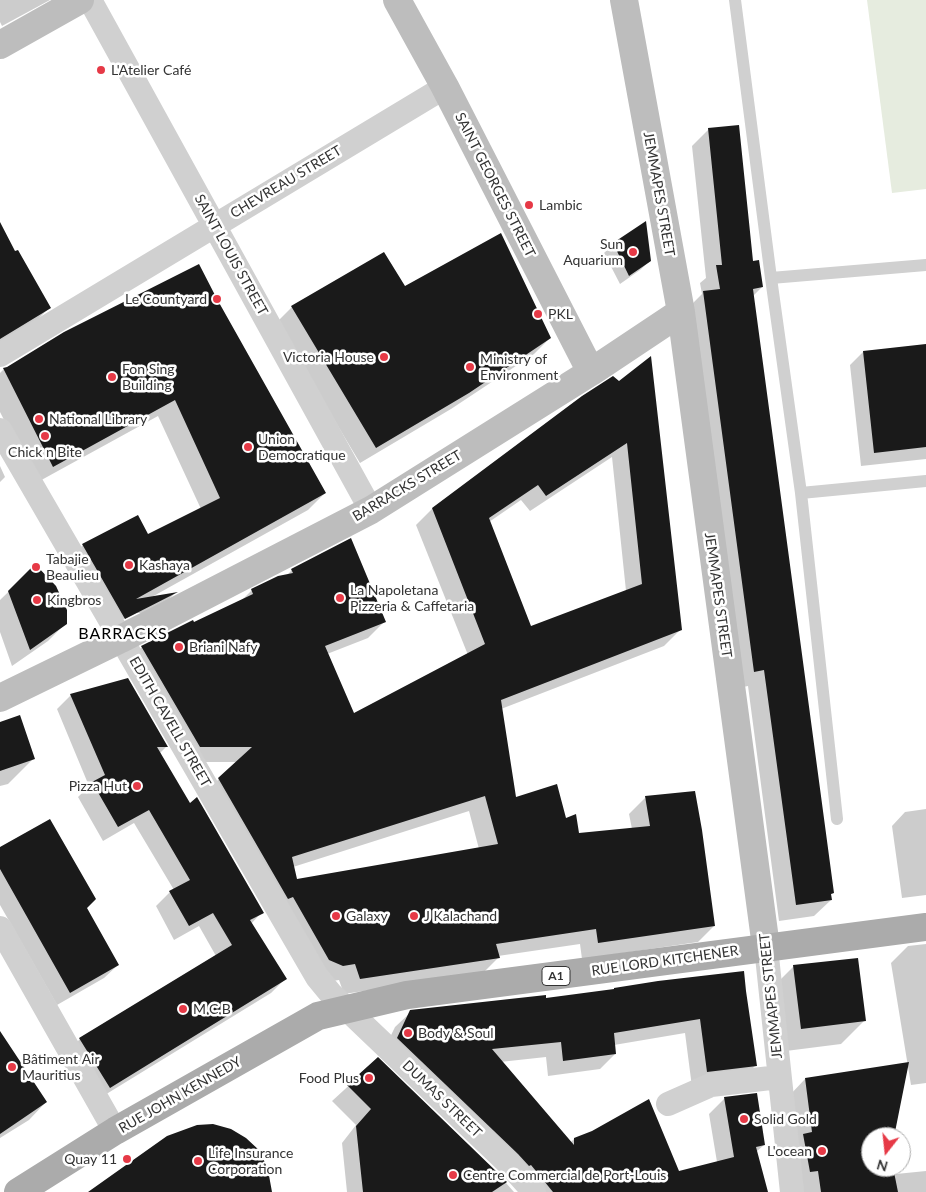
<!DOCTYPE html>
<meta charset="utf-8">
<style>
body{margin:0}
#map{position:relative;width:926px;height:1192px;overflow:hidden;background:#fff;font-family:Lato,sans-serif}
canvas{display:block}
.north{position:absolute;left:861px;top:1127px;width:50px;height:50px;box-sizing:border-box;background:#fff;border:1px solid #adadad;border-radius:50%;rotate:196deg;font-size:14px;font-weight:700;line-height:20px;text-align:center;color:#333}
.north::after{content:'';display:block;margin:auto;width:18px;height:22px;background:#e63946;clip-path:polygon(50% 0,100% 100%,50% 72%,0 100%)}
</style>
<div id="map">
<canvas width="926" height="1192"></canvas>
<div class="north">N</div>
</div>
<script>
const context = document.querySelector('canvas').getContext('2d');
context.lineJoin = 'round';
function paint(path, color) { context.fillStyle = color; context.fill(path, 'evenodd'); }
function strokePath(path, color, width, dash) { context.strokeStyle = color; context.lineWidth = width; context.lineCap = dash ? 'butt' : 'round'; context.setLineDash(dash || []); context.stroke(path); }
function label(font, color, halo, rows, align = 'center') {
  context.font = font + ' Lato,sans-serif'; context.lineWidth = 5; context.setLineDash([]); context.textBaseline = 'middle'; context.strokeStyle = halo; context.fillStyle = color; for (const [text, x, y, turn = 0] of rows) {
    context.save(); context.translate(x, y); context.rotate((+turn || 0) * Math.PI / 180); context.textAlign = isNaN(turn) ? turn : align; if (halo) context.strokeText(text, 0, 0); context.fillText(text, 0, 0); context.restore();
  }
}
const green = new Path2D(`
 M867 0H926V189L892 193Z`);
const shadow = new Path2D(`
 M0 0H50L2 26 0 22Z
 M709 129 752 262 762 287 753 296 833 893 830 895 831 900 814 916 779 921 748 686 738 688 687 309 702 294 700 283 706 278 692 146Z
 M0 225 15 253 49 308 32 325 0 345Z
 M613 244 650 261 640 270 620 284 604 253Z
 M216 299 325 493 308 510 150 598 174 594 159 609 108 635 66 562 83 545 147 536 201 509 158 416 36 483 0 412V373L4 369ZM136 613H141L120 623 119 621Z
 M292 307 550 338 534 354 451 409 360 463 276 323Z
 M926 345V459L861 466 850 365 863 352Z
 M613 378 680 630 664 646 501 709 515 799 565 820 578 834 632 829 629 814 645 798 714 926 698 942 582 959 580 944 498 956 499 957 483 973 344 994 339 980 326 982 202 795 237 762H184L126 663 142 647 241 601 252 590 286 576 292 570 384 622 368 638 327 654 354 715 468 655 416 525 432 509 582 397ZM612 457 626 591 530 627 489 522 521 500 530 511ZM469 811 479 849 296 880 293 867Z
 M0 466 5 477 0 482Z
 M35 566 65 624 48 641 12 666 0 632V600Z
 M71 695 166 747 160 753 190 805 262 912 251 924 285 979 271 993 95 1101 65 1054 80 1039 216 956 199 926 174 940 156 906 170 892 174 890 134 823 103 841 78 797 89 786 57 709Z
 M0 723 33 759 8 784 0 786Z
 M926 809V895L902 898 892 826 905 812Z
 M0 848 85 908 118 965 104 978 57 1005 0 905Z
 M926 944V1083L911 1085 891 963 908 946Z
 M794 966 864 1021 841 1044 778 1052 770 990Z
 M659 982 756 1065 740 1081 692 1087 685 1033 614 1045 615 1054 600 1069 548 1076 546 1057 500 1062 571 1142 574 1139 678 1173 717 1162 709 1114 724 1099 756 1095 764 1145 756 1152 767 1192H523L382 1054 395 1027 411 1012 545 999 612 991Z
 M0 1034 46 1102 29 1120 0 1138Z
 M378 1059 498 1174 514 1192H347L342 1143 356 1125 332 1101Z
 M805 1079 893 1137H871V1167H888L886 1175 926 1171V1192H802L789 1096Z`);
const building = new Path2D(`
 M739 125 753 261 759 260 763 287 753 289 834 893 831 894 832 900 796 905 764 670 754 672 703 291 720 289 716 265H722L708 128Z
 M646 221 651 261 629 276 613 243Z
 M0 222 15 251 18 250 51 308 0 339Z
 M501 233 551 338 469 393 376 448 291 306 384 252 405 286Z
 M199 264 217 299 326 493 136 599 178 592 125 619 82 544 138 515 148 534 220 498 175 400 53 467 3 368 7 367 64 332Z
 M926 344V447L874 453 863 351Z
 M651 356 682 630 501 700 516 797 557 784 566 818 576 814 579 833 650 826 645 796 695 791 702 830 715 926 598 943 596 929 496 944 500 958 360 979 355 964 343 966 329 960 293 897 288 899 218 778 252 747H200L141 646 193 620 194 622 253 594 251 589 278 576 293 573 291 569 351 538 386 622 325 646 354 713 485 644 432 508 582 396 613 376 619 381ZM627 443 642 584 531 626 489 518 538 485 546 496ZM485 796 498 844 297 879 292 857Z
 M35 564 56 586 67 610V624L30 650 8 591Z
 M128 678 168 747H157L190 803 197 797 264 913 250 920 287 979 110 1088 79 1038 232 945 213 913 189 926 169 891 190 880 149 810 118 827 92 782 105 775 70 694Z
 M20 715 35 759 0 771V722Z
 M50 819 96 899 87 908 119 965 70 993 0 869V847Z
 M858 958 866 1021 801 1029 793 965Z
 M744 971 746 991 757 1066 707 1072 700 1019 614 1033 616 1054 563 1061 561 1042 492 1049 574 1145V1138L592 1131 649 1099 679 1171 734 1157 724 1097 757 1093 765 1145 756 1147 768 1192H553L531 1165 529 1166 518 1154 397 1038 410 1010 546 995V998L614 989V988L658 981Z
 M0 1031 47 1102 0 1134Z
 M378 1057 499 1174 507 1182 492 1192H363L356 1126 371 1109 347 1085Z
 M909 1062 894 1137H871V1167H893L898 1192H821L818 1171 810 1172 803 1134 812 1132 805 1078Z
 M213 1124 231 1129 246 1138 260 1151 268 1170 272 1192H88L167 1136 197 1125Z`);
const lane = new Path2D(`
 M735 0 771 278 801 493 837 819
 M771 278 926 265
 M801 493 926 481`);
const street = new Path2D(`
 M90 0 371 510
 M0 355 445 87
 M0 430 317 977 331 994 509 1164 534 1192
 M0 928 115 1131
 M766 947 792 1192
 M668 1104 711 1085 779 1077`);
const secondary = new Path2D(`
 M397 0 445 87 591 372
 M624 0 681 312 766 947
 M0 45 80 0
 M0 698 121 639 371 510 591 372 681 312`);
const primary = new Path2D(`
 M18 1192 115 1131 318 1016 407 995 926 927`);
const markers = [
 [101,70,5,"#e63946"],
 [529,205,5,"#e63946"],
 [633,252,5,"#e63946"],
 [217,299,5,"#e63946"],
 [538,314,5,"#e63946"],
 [384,357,5,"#e63946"],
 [470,367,5,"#e63946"],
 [112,377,5,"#e63946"],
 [39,419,5,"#e63946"],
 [45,436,5,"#e63946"],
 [248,447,5,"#e63946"],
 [129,565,5,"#e63946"],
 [36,567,5,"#e63946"],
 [340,598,5,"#e63946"],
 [37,600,5,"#e63946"],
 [179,647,5,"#e63946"],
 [137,786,5,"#e63946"],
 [336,916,5,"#e63946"],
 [414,916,5,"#e63946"],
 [183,1009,5,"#e63946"],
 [408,1033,5,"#e63946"],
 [12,1067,5,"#e63946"],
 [369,1078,5,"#e63946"],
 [744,1119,5,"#e63946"],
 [822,1151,5,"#e63946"],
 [127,1159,5,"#e63946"],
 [198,1161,5,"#e63946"],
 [453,1175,5,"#e63946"]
];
const shields = [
 [556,976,28]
];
const shieldNames = [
 ["A1",556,976]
];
const poiNames = [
 ["L'Atelier Café",111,70],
 ["Lambic",539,205],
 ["Sun",623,244,"right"],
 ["Aquarium",623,260,"right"],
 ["Le Countyard",207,299,"right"],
 ["PKL",548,314],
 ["Victoria House",374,357,"right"],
 ["Ministry of",480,359],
 ["Environment",480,375],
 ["Fon Sing",122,369],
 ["Building",122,385],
 ["National Library",49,419],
 ["Union",258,439],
 ["Democratique",258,455],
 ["Chick n Bite",45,452,"center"],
 ["Tabajie",46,559],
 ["Beaulieu",46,575],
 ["Kashaya",139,565],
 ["La Napoletana",350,590],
 ["Pizzeria & Caffetaria",350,606],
 ["Kingbros",47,600],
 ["Briani Nafy",189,647],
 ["Pizza Hut",127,786,"right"],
 ["Galaxy",346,916],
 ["J Kalachand",424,916],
 ["M.C.B",193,1009],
 ["Body & Soul",418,1033],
 ["Bâtiment Air",22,1059],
 ["Mauritius",22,1075],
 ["Food Plus",359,1078,"right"],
 ["Solid Gold",754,1119],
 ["L'ocean",812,1151,"right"],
 ["Life Insurance",208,1153],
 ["Corporation",208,1169],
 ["Quay 11",117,1159,"right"],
 ["Centre Commercial de Port-Louis",463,1175]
];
const streetNames = [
 ["CHEVREAU STREET",286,182,-31],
 ["SAINT GEORGES STREET",495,185,63],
 ["JEMMAPES STREET",659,194,80],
 ["SAINT LOUIS STREET",231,255,61],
 ["BARRACKS STREET",407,486,-31],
 ["JEMMAPES STREET",718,595,82],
 ["EDITH CAVELL STREET",170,722,60],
 ["RUE LORD KITCHENER",665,961,-8],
 ["JEMMAPES STREET",771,996,-96],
 ["RUE JOHN KENNEDY",180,1095,-30],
 ["DUMAS STREET",442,1099,44]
];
const quarterNames = [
 ["BARRACKS",123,634]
];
paint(green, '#e6ecdf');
paint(shadow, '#0003');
paint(building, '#1a1a1a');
strokePath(lane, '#d0d0d0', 12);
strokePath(street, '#d0d0d0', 24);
strokePath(secondary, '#bdbdbd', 28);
strokePath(primary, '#ababab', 28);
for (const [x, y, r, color] of markers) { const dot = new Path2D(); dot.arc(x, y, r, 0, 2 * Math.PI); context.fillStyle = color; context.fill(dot); strokePath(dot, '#fff', 2); }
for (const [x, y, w] of shields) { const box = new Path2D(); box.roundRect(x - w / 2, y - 9.5, w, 19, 4); context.fillStyle = '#fff'; context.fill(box); strokePath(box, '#333', 1); }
label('bold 12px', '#333', null, shieldNames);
label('14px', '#333', '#fff', poiNames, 'left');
label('14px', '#333', '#fff', streetNames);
context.letterSpacing = '1px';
label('16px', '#000', '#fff', quarterNames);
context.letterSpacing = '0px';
</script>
